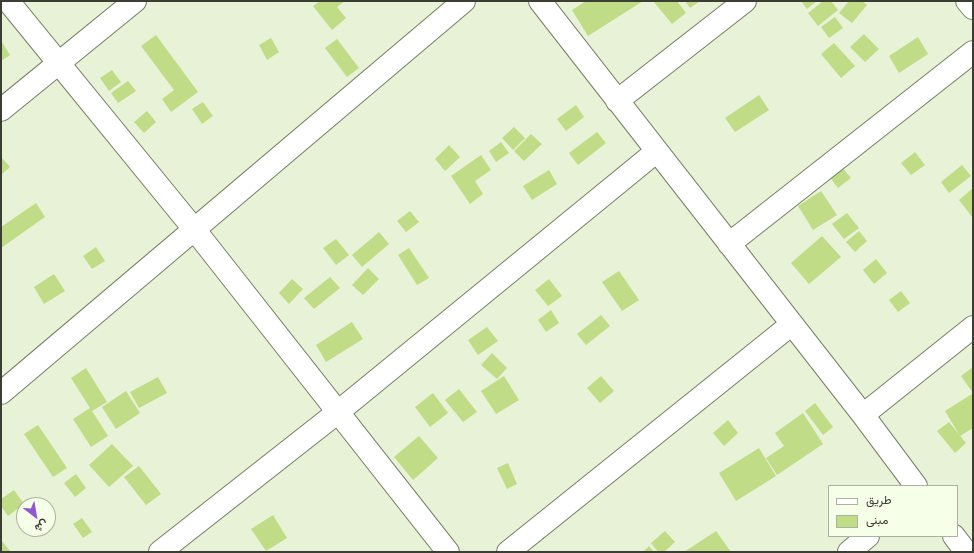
<!DOCTYPE html>
<meta charset="utf-8">
<style>
body{margin:0}
#map{position:relative;width:974px;height:553px;overflow:hidden;background:#e8f2d6;font-family:Mulish,Vazirmatn,sans-serif}
canvas{display:block}
.frame{position:absolute;inset:0;border:2px solid #3a3e33;pointer-events:none}
.legend{position:absolute;left:828px;top:485px;width:130px;height:52px;box-sizing:border-box;background:#f6ffe8;border:1px solid #abb2a0;margin:0;padding:5px 7px;list-style:none;font-size:12px;color:#3a3e33}
.legend li{display:flex;align-items:center;gap:8px;height:20px}
.legend b{width:20px;border:1px solid #abb2a0}
.north{position:absolute;left:16px;top:497px;width:40px;height:40px;box-sizing:border-box;background:#f6ffe8;border:1px solid #abb2a0;border-radius:50%;rotate:149deg;font-size:11px;font-weight:700;line-height:16px;text-align:center;color:#3a3e33}
.north::after{content:'';display:block;margin:auto;width:14px;height:18px;background:#9258cf;clip-path:polygon(50% 0,100% 100%,50% 72%,0 100%)}
</style>
<div id="map">
<canvas width="974" height="553"></canvas>
<div class="frame"></div>
<ul class="legend">
<li><b style="height:5px;background:#fff"></b>طريق</li>
<li><b style="height:11px;background:#c0dc87"></b>مبنى</li>
</ul>
<div class="north">ش</div>
</div>
<script>
const context = document.querySelector('canvas').getContext('2d');
context.lineJoin = 'round';
function paint(path, color) { context.fillStyle = color; context.fill(path, 'evenodd'); }
function strokePath(path, color, width, dash) { context.strokeStyle = color; context.lineWidth = width; context.lineCap = dash ? 'butt' : 'round'; context.setLineDash(dash || []); context.stroke(path); }
const building = new Path2D(`
 M320 1H345L337 7 346 18 332 30 313 6Z
 M586 1H643L588 36 572 10Z
 M653 1H677L686 13 672 24Z
 M685 1H700L690 8Z
 M801 1H817L807 9Z
 M823 1H831L838 10 818 26 808 13Z
 M849 1H862L867 5 852 23 839 13Z
 M835 17 843 28 829 38 821 27Z
 M864 34 879 49 865 62 850 47Z
 M156 35 198 92 171 112 162 99 174 90 141 46Z
 M918 37 928 54 899 73 889 56Z
 M271 38 279 52 267 60 259 45Z
 M337 39 359 68 347 77 325 48Z
 M2 42 10 55 1 61V43Z
 M834 43 855 66 841 78 821 54Z
 M112 70 121 82 109 91 100 78Z
 M128 81 136 91 118 103 111 93Z
 M759 95 769 110 735 132 725 118Z
 M203 102 213 116 202 124 192 109Z
 M576 105 584 117 566 131 557 119Z
 M147 111 156 122 144 133 134 122Z
 M514 127 525 138 513 150 502 138Z
 M597 132 606 143 578 165 569 153Z
 M531 134 542 144 524 161 514 151Z
 M501 142 509 153 496 162 489 151Z
 M449 145 460 157 445 171 435 159Z
 M915 152 925 165 911 175 901 163Z
 M481 155 491 170 475 181 483 194 470 204 451 176Z
 M1 157 10 167 1 175Z
 M840 165 851 178 838 188 828 175Z
 M962 165 971 176 949 193 941 182Z
 M549 170 557 184 532 200 523 186Z
 M973 188V218L959 200Z
 M821 191 837 215 813 230 798 206Z
 M36 203 45 217 1 248V227Z
 M410 211 419 222 406 232 397 221Z
 M847 213 859 228 844 239 832 224Z
 M859 231 867 241 855 252 846 242Z
 M379 232 389 244 362 267 352 255Z
 M822 236 841 257 809 284 791 263Z
 M336 239 349 255 336 265 323 248Z
 M96 247 105 261 92 269 83 256Z
 M409 248 429 278 417 285 398 255Z
 M876 259 887 273 874 284 863 270Z
 M368 268 379 279 363 295 352 285Z
 M619 271 639 300 622 311 602 282Z
 M54 274 65 291 44 304 34 287Z
 M330 277 340 288 314 309 304 298Z
 M292 279 303 289 289 304 279 293Z
 M549 279 562 296 548 306 535 290Z
 M901 291 910 303 898 312 889 300Z
 M551 310 559 323 546 332 538 320Z
 M601 315 610 326 586 345 577 334Z
 M352 322 363 339 326 362 316 345Z
 M487 327 498 341 478 355 468 340Z
 M492 353 507 368 497 379 481 365Z
 M973 367V393L961 376Z
 M86 368 107 402 92 411 108 436 91 447 73 419 90 408 71 378Z
 M504 376 519 400 496 414 481 391Z
 M601 376 614 391 600 403 587 388Z
 M158 377 167 393 139 408 130 392Z
 M459 389 477 412 463 422 445 400Z
 M126 391 140 413 116 429 102 407Z
 M433 393 448 413 430 427 415 407Z
 M972 394 973 428 960 436 945 411Z
 M815 403 833 427 823 435 805 411Z
 M803 413 823 444 777 475 766 458 784 446 775 433Z
 M728 420 738 433 724 446 713 433Z
 M949 422 966 443 955 453 937 431Z
 M38 425 67 468 53 477 24 434Z
 M419 436 438 458 413 480 394 457Z
 M112 444 133 466 109 487 89 465Z
 M759 448 776 476 736 501 719 473Z
 M508 463 517 484 507 489 497 468Z
 M139 466 161 494 146 505 124 477Z
 M76 474 86 488 75 497 64 483Z
 M14 490 24 504 8 516 1 506V499Z
 M273 515 287 538 266 551 251 529Z
 M82 518 92 532 83 538 73 524Z
 M665 531 675 542 664 552H658L651 543Z
 M716 531 731 552H684Z
 M1 540 11 552H1Z
 M649 546 654 552H643Z`);
const street = new Path2D(`
 M8 1 194 229 448 552
 M540 1 863 415 916 486
 M967 1 973 8
 M617 101 745 1
 M1 110 135 1
 M729 244 973 52
 M1 393 464 1
 M863 415 973 327
 M954 536 966 552
 M160 552 338 412 657 151
 M508 552 792 324
 M849 552 868 536`);
paint(building, '#c0dc87');
strokePath(street, '#767f66', 24);
strokePath(street, '#fff', 22);
</script>
